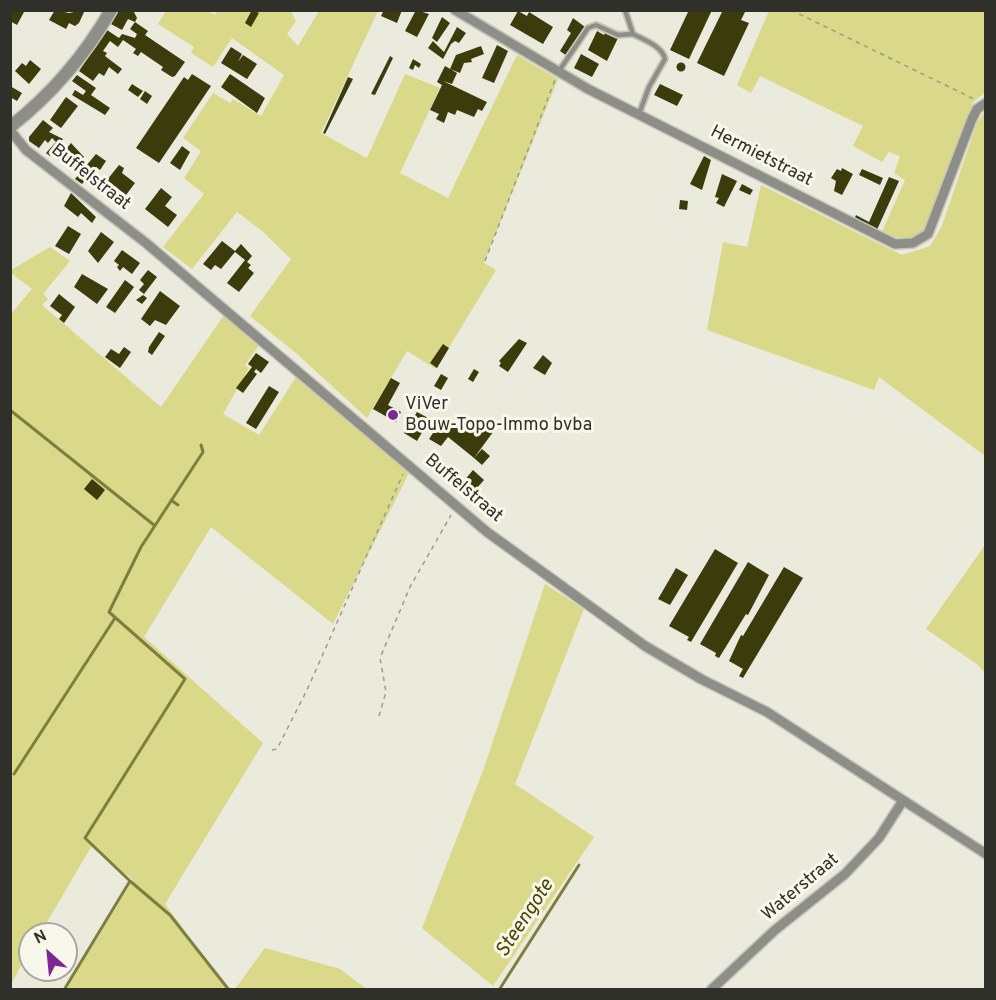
<!DOCTYPE html>
<style>
body{margin:0}
#map{position:relative;width:996px;height:1000px;overflow:hidden;background:#eaeadd;font-family:Overpass,sans-serif}
canvas{display:block}
.frame{position:absolute;inset:0;border:12px solid #30302b;pointer-events:none}
.north{position:absolute;left:18px;top:922px;width:60px;height:60px;box-sizing:border-box;background:#f7f7eb;border:2px solid #a7a79e;border-radius:50%;rotate:333deg;font-size:16px;font-weight:700;line-height:24px;text-align:center;color:#30302b}
.north::after{content:'';display:block;margin:auto;width:21px;height:27px;background:#7e2694;clip-path:polygon(50% 0,100% 100%,50% 72%,0 100%)}
</style>
<div id="map">
<canvas width="996" height="1000"></canvas>
<div class="frame"></div>
<div class="north">N</div>
</div>
<script>
const context = document.querySelector('canvas').getContext('2d');
context.lineJoin = 'round';
function paint(path, color) { context.fillStyle = color; context.fill(path, 'evenodd'); }
function strokePath(path, color, width, dash) { context.strokeStyle = color; context.lineWidth = width; context.lineCap = dash ? 'butt' : 'round'; context.setLineDash(dash || []); context.stroke(path); }
function label(font, color, halo, rows, align = 'center') {
  context.font = font + ' Overpass,sans-serif'; context.lineWidth = 6; context.setLineDash([]); context.textBaseline = 'middle'; context.strokeStyle = halo; context.fillStyle = color; for (const [text, x, y, turn = 0] of rows) {
    context.save(); context.translate(x, y); context.rotate((+turn || 0) * Math.PI / 180); context.textAlign = isNaN(turn) ? turn : align; if (halo) context.strokeText(text, 0, 0); context.fillText(text, 0, 0); context.restore();
  }
}
const green = new Path2D(`
 M166 11H207L215 15 217 11H291L296 21 287 34 298 46 319 11H378L321 133 367 158 405 74 440 88 400 173 448 198 517 55 558 79 484 263 496 270 436 369 407 351 367 418 296 353 250 316 291 259 262 231 237 212 192 269 163 247 204 194 184 178 201 151 183 138 213 93 230 103 233 99 261 116 284 75 232 38 213 67 191 53 194 47 158 24Z
 M769 11H985V93L973 102 929 223C916 243 901 239 881 234L905 180 894 173 900 156 889 152 882 162 853 146 863 126 760 76 751 93 737 85Z
 M985 111V456L879 377 874 390 707 330 723 242 747 247 761 185 902 255 930 246 941 228 977 123Z
 M50 247 70 261 43 294 48 299 42 305 161 407 224 315 260 344 245 365 249 368 223 414 259 435 296 377 409 473 333 624 211 527 144 637 263 743 165 904 227 989H66L133 880 91 847 40 934H30V950L11 984 10 315 32 289 11 273V270Z
 M985 545V673L978 665 926 629Z
 M545 584 584 609 515 784 594 837 493 986 422 928 484 768Z
 M265 948 340 969 367 989H235Z`);
const stream = new Path2D(`
 M10 410 154 525
 M171 500 178 505
 M14 774 115 618
 M130 881 170 915 229 990
 M64 990 130 881 85 838 185 679 109 612 141 547 203 452 201 445
 M499 990 579 865`);
const building = new Path2D(`
 M10 10 24 12 17 25 10 21Z
 M55 10 69 13 85 10 79 23 75 26 69 23 66 29 49 20Z
 M118 10H133L137 18 135 22 128 19 122 30 111 24Z
 M252 10 259 13 251 27 245 23Z
 M384 10H402L397 23 381 16Z
 M416 10 429 14 417 37 405 31Z
 M689 10H712L689 59 670 50Z
 M723 10H746L741 20 749 23 724 76 697 63Z
 M518 11 527 16 529 12 553 27 543 44 510 25Z
 M442 17 450 23 437 42 432 38Z
 M573 18 585 27 567 56 560 51 571 33 567 30Z
 M135 22 148 31 145 35 185 62 175 76 172 77 161 70 163 67 141 52 138 56 133 53 136 49 123 40 118 47 110 41 103 51 107 53 105 56 122 69 118 74 109 67 104 76 99 73 93 81 79 71 107 30 119 38 122 34 135 38 137 34 130 29Z
 M457 27 466 33 459 43 455 41 451 44 443 59 428 48 433 41 444 52Z
 M597 31 604 35 606 31 618 38 607 61 588 50Z
 M497 45 508 51 494 83 482 78Z
 M481 46 484 54 471 59 472 62 464 63 460 73 450 69 456 55Z
 M231 47 242 54 238 62 243 55 257 64 247 79 221 63Z
 M581 54 599 64 592 77 574 68Z
 M390 56 393 58 375 95 371 94Z
 M413 59 421 64 419 68 415 65 413 70 409 68Z
 M30 60 41 69 29 84 15 71 22 63 26 66Z
 M676.5 67a4.5 4.5 0 1 1 9 0a4.5 4.5 0 1 1-9 0Z
 M445 66 457 73 452 84 443 81 487 102 482 111 478 109 474 117 457 110 455 115 448 112 444 123 436 119 439 114 430 110 442 85 437 82Z
 M192 74 211 86 159 163 136 148 184 77 188 80Z
 M230 74 265 98 257 113 221 87Z
 M77 75 96 88 91 95 110 108 105 115 72 95 75 90 83 95 86 91 72 81Z
 M348 77 353 79 325 134 323 133Z
 M132 84 143 91 138 97 128 90Z
 M660 84 683 95 677 106 654 95Z
 M10 86 22 93 17 101 10 97Z
 M145 91 152 96 147 104 140 99Z
 M66 97 78 106 61 128 50 120Z
 M43 120 53 128 49 132 63 139 50 156 46 153 56 142 52 138 48 143 45 140 39 148 29 141V137Z
 M71 143 84 157 71 169 58 159Z
 M182 146 190 152 180 170 170 163Z
 M96 154 106 161 100 170 96 167 82 184 75 179Z
 M704 156 711 160 702 190 690 184Z
 M119 165 124 168 122 173 135 183 126 195 107 180Z
 M842 168 853 174 842 195 834 191 836 181 831 178 837 169 841 171Z
 M862 169 883 178 880 185 859 175Z
 M722 174 737 181 724 207 716 203 719 198 715 197Z
 M889 177 899 181 876 232 854 220 856 215 869 222Z
 M742 184 753 190 750 195 739 190Z
 M161 188 172 197 165 206 177 215 168 227 145 209Z
 M71 193 96 217 92 223 81 213 78 217 64 206Z
 M680 200 688 201 687 210 679 209Z
 M68 226 81 234 69 254 55 246Z
 M101 232 114 242 98 263 88 251Z
 M222 241 235 251 241 244 252 256 247 262 251 265 248 268 254 273 239 292 227 283 245 260 235 252 221 269 215 265 211 270 203 264Z
 M122 250 140 263 132 274 123 267 120 271 117 267 119 265 114 261Z
 M148 270 157 277 144 294 139 290 144 284 140 280Z
 M82 274 108 289 97 304 74 287Z
 M125 280 134 287 115 313 106 307Z
 M160 291 180 306 166 325 155 320 150 326 141 319Z
 M59 294 75 307 64 323 59 319 62 315 50 306Z
 M143 295 147 298 142 304 136 300Z
 M159 332 165 336 152 355 148 352 149 347Z
 M519 339 527 343 508 372 499 366 501 363 499 361Z
 M443 344 449 348 437 368 430 363Z
 M124 347 131 352 120 368 105 357 111 349 119 354Z
 M256 353 269 362 261 373 256 369 254 372 257 374 243 393 236 388 252 367 248 364Z
 M543 355 552 363 545 375 533 368Z
 M474 369 479 372 473 382 468 379Z
 M441 374 448 378 441 390 434 386Z
 M391 378 400 383 388 405 401 412 396 422 373 409Z
 M269 386 279 392 256 429 246 423Z
 M417 412 430 419 417 441 404 433Z
 M484 418 496 428 474 458 448 437 441 446 429 439 437 427 441 430 446 421 459 429 464 422 468 425 472 420 474 422 471 427 475 430Z
 M482 449 490 456 482 465 474 458Z
 M473 470 484 480 469 497 458 488Z
 M92 479 105 490 97 500 84 489Z
 M715 549 738 563 691 642 687 640 689 637 669 626Z
 M748 562 769 575 748 615 746 614 719 658 715 656 716 653 700 644Z
 M784 567 803 578 743 678 739 676 743 669 729 661 741 635 743 636Z
 M676 568 688 575 670 605 658 599Z`);
const path = new Path2D(`
 M791 10 974 99
 M485 261 555 80
 M379 716 386 692 380 658 410 587 451 515
 M272 750 277 749 307 690 403 474`);
const service = new Path2D(`
 M625 10 633 34C644 40 662 46 665 59L649 87 639 114
 M559 71 588 28 596 25 618 35 633 34`);
const minor = new Path2D(`
 M455 10 588 89 895 244 913 243 928 234 972 119 977 109 986 103
 M10 130 26 150 146 243 487 532 645 646 701 679 767 712 986 854
 M711 990 775 930 845 874 879 838 902 802`);
const tertiary = new Path2D(`
 M10 127C52 94 84 57 111 10`);
const markers = [
 [393,415,6,"#7e2694"]
];
const streetNames = [
 ["Hermietstraat",761,157,27],
 ["Buffelstraat",90,178,38],
 ["Buffelstraat",463,489,40],
 ["Waterstraat",801,888,-40]
];
const poiNames = [
 ["ViVer",405,405],
 ["Bouw-Topo-Immo bvba",405,426]
];
const waterNames = [
 ["Steengote",526,919,-57]
];
paint(green, '#d9d989');
strokePath(stream, '#7e7e3f', 3);
paint(building, '#3c3b0c');
strokePath(service, '#c5c5b9', 8);
strokePath(minor, '#c5c5b9', 12);
strokePath(tertiary, '#c5c5b9', 15);
strokePath(path, '#9b9b92', 1.5, [4.5, 4.5]);
strokePath(service, '#8e8e89', 4.5);
strokePath(minor, '#8e8e89', 9);
strokePath(tertiary, '#8e8e89', 12);
for (const [x, y, r, color] of markers) { const dot = new Path2D(); dot.arc(x, y, r, 0, 2 * Math.PI); context.fillStyle = color; context.fill(dot); strokePath(dot, '#f7f7eb', 2); }
label('18px', '#30302b', '#f7f7eb', streetNames);
label('18px', '#30302b', '#f7f7eb', poiNames, 'left');
label('italic 20px', '#474600', '#f7f7eb', waterNames);
</script>
